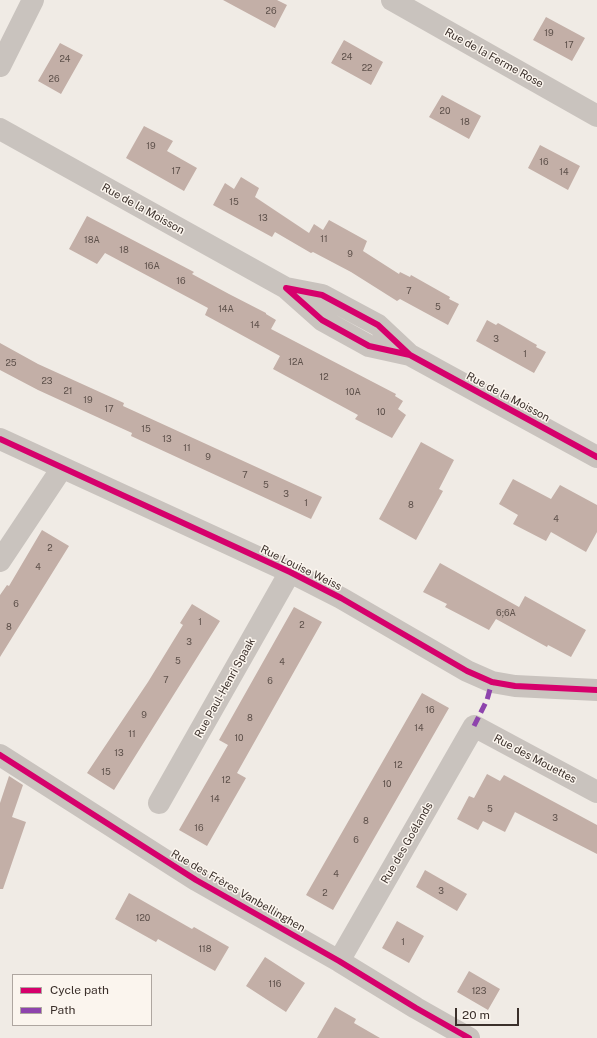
<!DOCTYPE html>
<meta charset="utf-8">
<style>
body{margin:0}
#map{position:relative;width:597px;height:1038px;overflow:hidden;background:#f0ebe5;font-family:"Public Sans",sans-serif}
canvas{display:block}
.legend{position:absolute;left:12px;top:974px;width:140px;height:52px;box-sizing:border-box;background:#fbf5ee;border:1px solid #aea6a0;margin:0;padding:5px 7px;list-style:none;font-size:12px;color:#3b302b}
.legend li{display:flex;align-items:center;gap:8px;height:20px}
.legend b{width:20px;border:1px solid #aea6a0}
.scale{position:absolute;left:455px;top:1008px;width:64px;height:18px;box-sizing:border-box;border:2px solid #3b302b;border-top:0;padding-left:5px;font-size:12px;line-height:14px;white-space:nowrap;color:#3b302b;-webkit-text-stroke:3px #fbf5ee;paint-order:stroke}
</style>
<div id="map">
<canvas width="597" height="1038"></canvas>
<ul class="legend">
<li><b style="height:5px;background:#d6006c"></b>Cycle path</li>
<li><b style="height:5px;background:#8e44ad"></b>Path</li>
</ul>
<div class="scale">20 m</div>
</div>
<script>
const context = document.querySelector('canvas').getContext('2d');
context.lineJoin = 'round';
function paint(path, color) { context.fillStyle = color; context.fill(path, 'evenodd'); }
function strokePath(path, color, width, dash) { context.strokeStyle = color; context.lineWidth = width; context.lineCap = dash ? 'butt' : 'round'; context.setLineDash(dash || []); context.stroke(path); }
function label(font, color, halo, rows, align = 'center') {
  context.font = font + ' "Public Sans",sans-serif'; context.lineWidth = 3; context.setLineDash([]); context.textBaseline = 'middle'; context.strokeStyle = halo; context.fillStyle = color; for (const [text, x, y, turn = 0] of rows) {
    context.save(); context.translate(x, y); context.rotate((+turn || 0) * Math.PI / 180); context.textAlign = isNaN(turn) ? turn : align; if (halo) context.strokeText(text, 0, 0); context.fillText(text, 0, 0); context.restore();
  }
}
const building = new Path2D(`
 M223 0H277L287 5 275 28Z
 M546 17 585 38 572 61 533 40Z
 M344 40 383 62 371 85 331 63Z
 M60 43 83 55 61 94 38 81Z
 M442 95 481 116 469 139 429 117Z
 M144 126 173 141 167 151 197 168 184 191 126 158Z
 M540 145 580 166 568 190 528 168Z
 M241 177 259 188 255 197 309 233 314 224 323 230 329 220 367 241 363 251 399 274 400 272 410 277 411 275 450 297 449 299 459 304 448 325 400 299 397 301 351 272 313 252 311 253 275 232 272 237 213 205 225 183 234 189Z
 M87 216 194 272 192 274 229 294 266 313V314L276 320 271 329 396 394 395 396 403 401 398 409 406 415 392 438 355 419 358 415 273 369 280 356 205 315 208 308 105 253 97 264 69 249Z
 M487 320 496 325 498 323 537 345 536 347 546 352 534 373 476 341Z
 M0 343 38 364 124 403 123 406 322 497 311 519 131 436 132 433 38 390 0 370Z
 M421 442 454 460 439 489 443 491 416 540 379 519Z
 M513 479 551 499 560 485 597 505V532L586 552 551 532 546 541 513 524 518 515 499 504Z
 M42 530 69 546 0 657V595L7 585 9 586Z
 M440 563 519 607 525 596 586 630 571 657 548 645 547 647 496 619 489 630 445 607 447 604 423 592Z
 M192 604 220 621 114 790 87 773 148 682 183 625 180 623Z
 M294 607 322 622 237 773 246 778 207 846 179 830 228 745 219 740Z
 M422 693 449 708 333 910 306 895Z
 M487 774 500 781 504 775 597 825V854L515 812 505 832 483 821 478 830 457 819 469 796 474 798Z
 M9 776 23 785 12 817 26 822 3 889H0V803Z
 M425 870 467 894 457 911 416 887Z
 M129 893 192 929 194 927 229 947 215 971 158 939 156 942 115 919Z
 M397 921 424 936 409 963 382 948Z
 M265 957 305 983 286 1012 246 986Z
 M469 971 500 989 488 1010 457 992Z
 M335 1007 356 1019 354 1023 380 1038H317Z`);
const street = new Path2D(`
 M392 0 597 116
 M0 66 33 0
 M0 129 286 288
 M410 355 378 325 322 295 286 288 322 320 369 346 410 355 597 457
 M0 439 290 572 341 598 467 671 492 682 515 686 597 690
 M0 561 62 468
 M0 755 196 880 339 961 416 1008 469 1038
 M159 803 290 572
 M339 961 474 726 597 792`);
const quiet = new Path2D(`
 M474 726 487 700 492 682`);
const cycleway = new Path2D(`
 M410 355 378 325 322 295 286 288 322 320 369 346 410 355 597 457
 M0 439 290 572 341 598 467 671 492 682 515 686 597 690
 M0 755 196 880 339 961 416 1008 469 1038`);
const numberNames = [
 ["26",271,11],
 ["19",549,33],
 ["17",569,45],
 ["24",347,57],
 ["24",65,59],
 ["22",367,68],
 ["26",54,79],
 ["20",445,111],
 ["18",465,122],
 ["19",151,146],
 ["16",544,162],
 ["17",176,171],
 ["14",564,172],
 ["15",234,202],
 ["13",263,218],
 ["11",324,239],
 ["18A",92,240],
 ["18",124,250],
 ["9",350,254],
 ["16A",152,266],
 ["16",181,281],
 ["7",409,291],
 ["5",438,307],
 ["14A",226,309],
 ["14",255,325],
 ["3",496,339],
 ["1",525,354],
 ["12A",296,362],
 ["25",11,363],
 ["12",324,377],
 ["23",47,381],
 ["21",68,391],
 ["10A",353,392],
 ["19",88,400],
 ["17",109,409],
 ["10",381,412],
 ["15",146,429],
 ["13",167,439],
 ["11",187,448],
 ["9",208,457],
 ["7",245,475],
 ["5",266,485],
 ["3",286,494],
 ["1",306,503],
 ["8",411,505],
 ["4",556,519],
 ["2",50,548],
 ["4",38,567],
 ["6",16,604],
 ["6;6A",506,613],
 ["1",200,622],
 ["2",302,625],
 ["8",9,627],
 ["3",189,642],
 ["5",178,661],
 ["4",282,662],
 ["7",166,680],
 ["6",270,681],
 ["16",430,710],
 ["9",144,715],
 ["8",250,718],
 ["14",419,728],
 ["11",132,734],
 ["10",239,738],
 ["13",119,753],
 ["12",398,765],
 ["15",106,772],
 ["12",226,780],
 ["10",387,784],
 ["14",215,799],
 ["5",490,809],
 ["3",555,818],
 ["8",366,821],
 ["16",199,828],
 ["6",356,840],
 ["4",336,874],
 ["3",441,891],
 ["2",325,893],
 ["120",143,918],
 ["1",403,942],
 ["118",205,949],
 ["116",275,984],
 ["123",479,991]
];
const streetNames = [
 ["Rue de la Ferme Rose",494,58,29],
 ["Rue de la Moisson",143,209,29],
 ["Rue de la Moisson",508,397,28],
 ["Rue Louise Weiss",301,568,26],
 ["Rue Paul-Henri Spaak",225,688,-61],
 ["Rue des Mouettes",535,759,28],
 ["Rue des Goélands",407,843,-60],
 ["Rue des Frères Vanbellinghen",238,891,30]
];
paint(building, '#c3afa7');
strokePath(street, '#c9c3be', 22);
strokePath(quiet, '#8e44ad', 5, [10, 5]);
strokePath(cycleway, '#d6006c', 6);
label('9px', '#5d504a', null, numberNames);
label('11px', '#3b302b', '#fbf5ee', streetNames);
</script>
